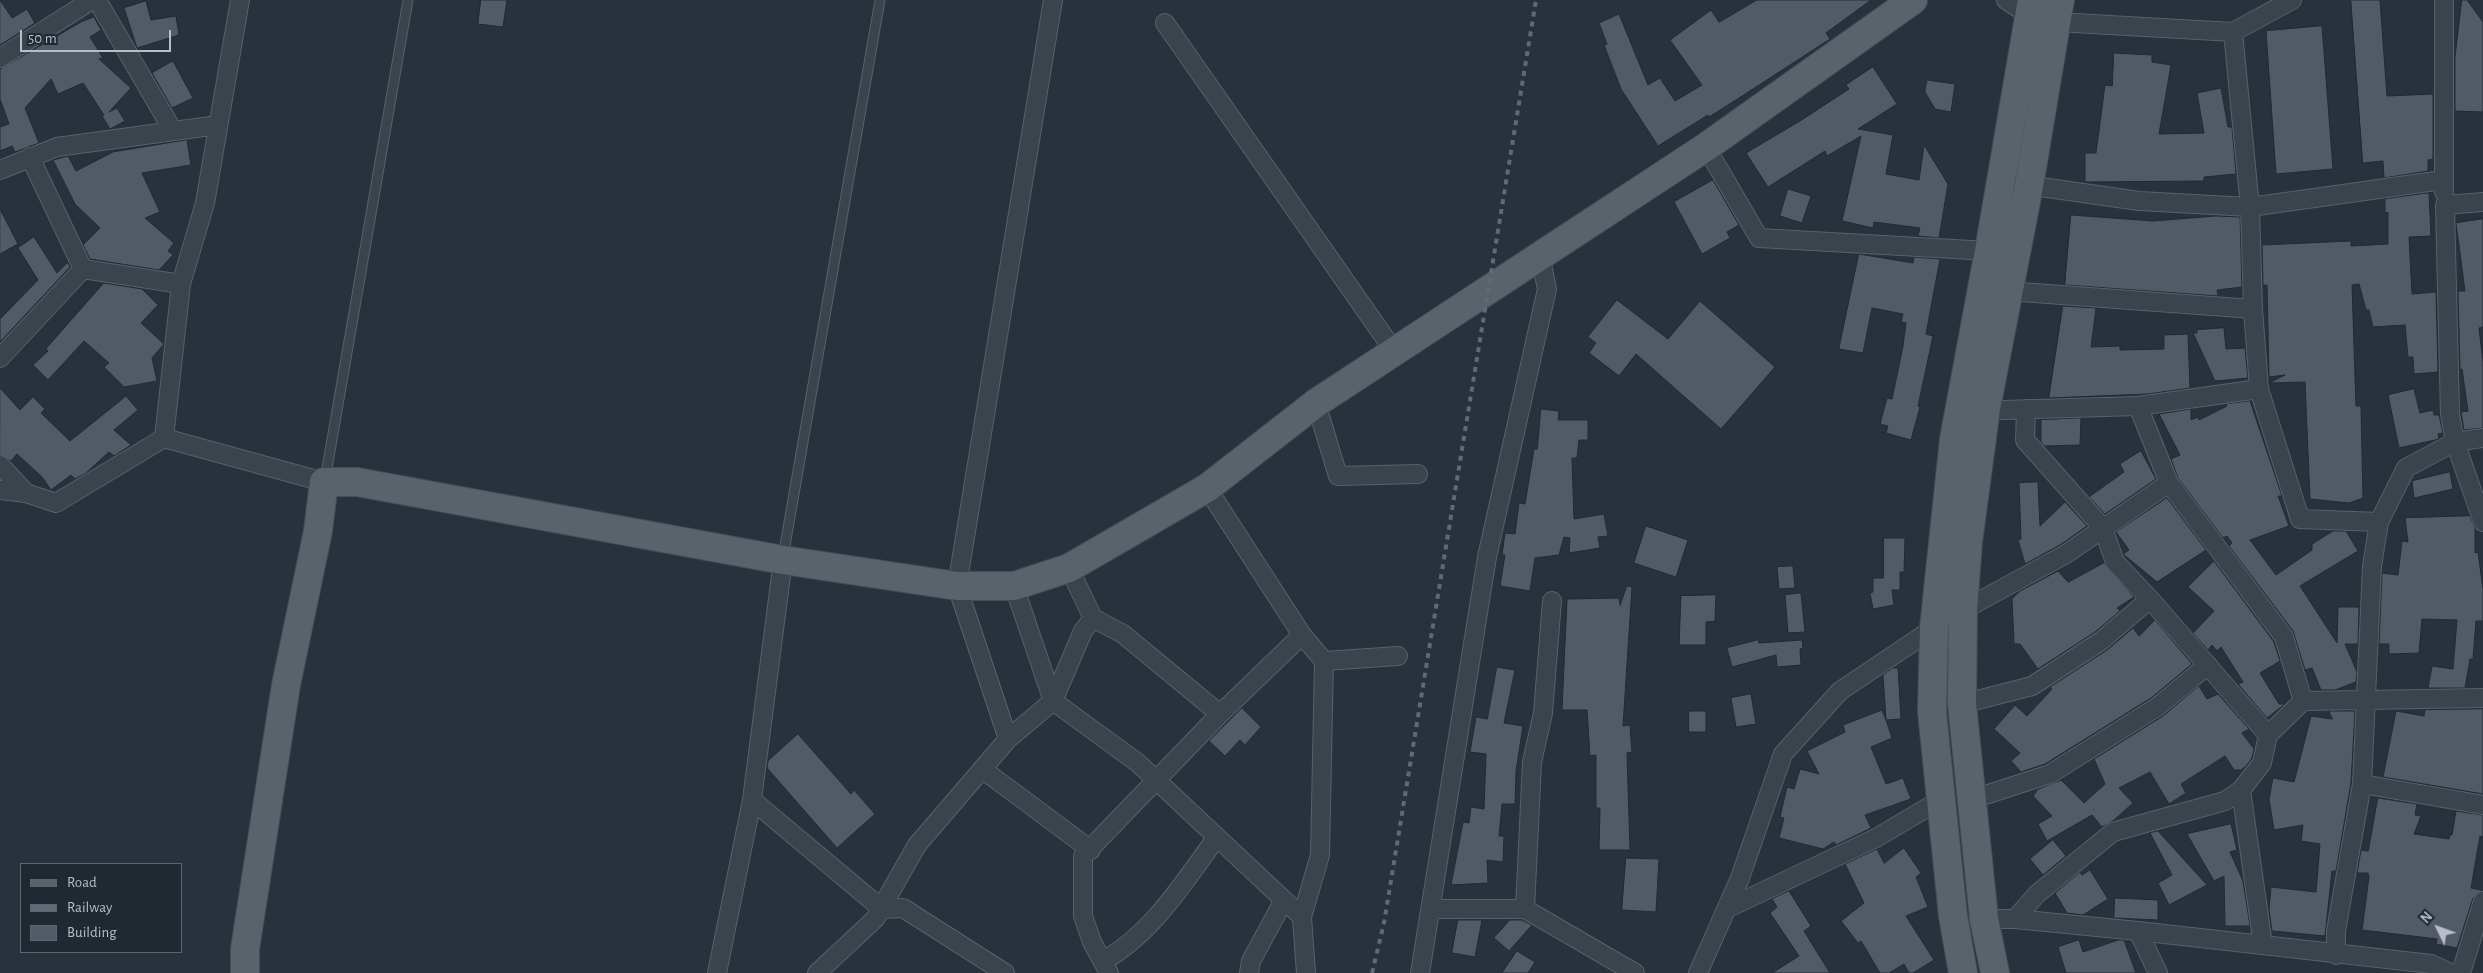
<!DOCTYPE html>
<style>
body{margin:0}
#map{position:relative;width:2483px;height:973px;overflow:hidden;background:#28313c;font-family:"Alegreya Sans",sans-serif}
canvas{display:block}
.legend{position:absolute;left:20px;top:863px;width:162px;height:90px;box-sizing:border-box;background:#202832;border:1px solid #5d646e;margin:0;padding:6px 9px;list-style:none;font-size:15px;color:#b8bec7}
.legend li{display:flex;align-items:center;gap:10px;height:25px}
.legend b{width:25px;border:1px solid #5d646e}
.north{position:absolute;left:2413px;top:903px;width:50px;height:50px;-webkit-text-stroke:4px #202832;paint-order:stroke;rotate:312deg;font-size:14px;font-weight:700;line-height:20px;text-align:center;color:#b8bec7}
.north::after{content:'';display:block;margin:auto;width:18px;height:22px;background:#b8bec7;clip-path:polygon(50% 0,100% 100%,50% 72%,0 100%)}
.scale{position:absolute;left:20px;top:30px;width:151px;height:22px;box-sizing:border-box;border:2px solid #b8bec7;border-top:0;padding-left:6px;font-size:15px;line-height:18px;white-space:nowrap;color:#b8bec7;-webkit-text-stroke:4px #202832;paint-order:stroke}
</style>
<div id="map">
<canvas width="2483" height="973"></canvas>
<ul class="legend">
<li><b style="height:6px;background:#5a626c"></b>Road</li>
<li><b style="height:6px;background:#606975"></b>Railway</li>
<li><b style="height:14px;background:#515a66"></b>Building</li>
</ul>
<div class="north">N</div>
<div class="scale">50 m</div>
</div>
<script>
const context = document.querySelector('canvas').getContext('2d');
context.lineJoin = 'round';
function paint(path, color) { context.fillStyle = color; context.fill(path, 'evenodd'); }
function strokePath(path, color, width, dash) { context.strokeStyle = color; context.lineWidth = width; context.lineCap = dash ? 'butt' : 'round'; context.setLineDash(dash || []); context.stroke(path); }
const building = new Path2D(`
 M0 0 12 18 27 9 35 23 0 45Z
 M481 0H507L503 27 478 24Z
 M1757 0H1871L1826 33 1830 39 1736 100 1709 117 1708 115 1658 146 1621 89 1604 45 1607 44 1599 23 1619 14 1648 85 1660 78 1675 101 1702 85 1670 40 1711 10 1719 22Z
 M2351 0H2380L2387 96 2433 94V159L2428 160V171L2384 178 2383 161 2363 163Z
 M2462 0H2467L2483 22V112L2455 111V57Z
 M146 1 151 20 176 16 179 35 137 48 124 8Z
 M94 17 101 30 90 37 103 58 99 59 131 88 109 112 117 108 125 121 110 129 102 116 104 115 83 83 58 94 51 79 25 108 39 143 15 152 12 146 0 151V127L9 124 0 99V69L81 22Z
 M2322 26 2333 169 2276 174 2266 31Z
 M2114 53 2152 55V62L2171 65 2159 134 2204 133 2197 93 2221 88 2228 127H2232L2236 174 2204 177V181L2085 182V153H2096L2105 85 2112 86Z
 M173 61 193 98 172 108 152 73Z
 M1873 67 1897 104 1858 129 1893 135 1886 174 1919 180 1924 145 1948 184 1939 238 1918 236 1920 228 1874 222 1873 228 1842 221 1861 136 1827 156 1825 151 1768 187 1746 153 1800 121 1849 89 1846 85Z
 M1927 80 1955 84 1951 112 1935 109 1925 92Z
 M187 140 191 165 142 173 160 212 145 218 174 243 168 251 173 255 159 270 90 259 83 245 100 228 75 204 53 160 68 156 76 171 113 152Z
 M1713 180 1739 225 1727 232 1730 238 1702 254 1674 202Z
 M1788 189 1811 196 1802 223 1780 216Z
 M2429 193 2431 236 2409 237 2412 294 2436 292 2438 372 2414 374 2413 357H2408L2405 325 2373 327 2369 310H2366L2359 284 2352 285 2356 406H2361L2363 498 2349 503 2310 499 2305 382 2269 383 2285 375 2269 377 2267 285H2263L2262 245 2351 241V246L2388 244V212L2385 213V199Z
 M0 209 18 244 0 254Z
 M2071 215 2153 221 2216 216 2240 217 2242 287 2217 290 2218 296 2065 285Z
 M2483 219V327L2479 328 2483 362V428L2464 430 2461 412 2468 411 2462 369 2460 370 2458 291H2465L2456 223Z
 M34 237 57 273 68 262 70 267 0 342V319L38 280 18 248Z
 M1859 254 1913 263 1914 257 1940 259 1926 334 1933 336 1918 406 1920 407 1911 440 1886 433 1888 426 1880 424 1887 398 1892 399 1903 346 1906 323 1901 322 1903 314 1872 308 1863 353 1839 349Z
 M104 283 142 289 158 305 141 323 164 344 152 358 157 381 124 387 104 367 109 363 84 341 48 380 33 365 48 351 46 349Z
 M1617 300 1668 339 1700 301 1775 367 1721 429 1636 354 1619 376 1589 353 1596 343 1588 337Z
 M2063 306 2096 308 2091 347 2120 346V350L2164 349V335L2188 334 2190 388 2148 394 2049 398Z
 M2224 328 2226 349 2245 348 2248 378 2215 381 2193 333H2197V330Z
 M0 388 20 410 33 397 45 409 41 413 70 441 126 396 138 410 114 430 131 445 114 456 109 452 86 473 75 479 71 475 51 490 42 477 17 454 11 461 0 455Z
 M2414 389 2420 413 2433 410 2434 415H2439L2443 433 2438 434 2439 439 2435 440 2399 448 2388 395Z
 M2250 401 2282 496H2278L2289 526 2250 540 2276 575 2312 550V544L2333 531H2346L2358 551 2300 586 2337 643 2338 607H2359L2358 644H2345L2357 672 2356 682 2335 690H2321L2312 668 2305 670 2293 631 2229 546 2232 543 2227 536 2223 538 2178 478 2171 459 2180 455 2159 414 2191 409V420L2198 417 2199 420 2227 406 2226 404Z
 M1541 409 1559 411 1558 420H1588V440H1579L1577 458H1572L1574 519 1604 514 1608 536 1598 537 1600 548 1569 553 1570 538 1564 537 1559 555 1535 558 1530 591 1500 586 1505 555H1502L1505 533 1515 534 1519 503 1525 504 1534 449H1537Z
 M2081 418 2080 445 2044 446 2041 442V420Z
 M2141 451 2156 479 2105 514 2089 497 2124 472 2120 464Z
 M2450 472 2453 489 2414 498 2412 481Z
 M2038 482 2040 526 2065 502 2087 526 2060 545 2025 564 2018 540 2021 539 2019 483Z
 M2167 498 2206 550 2157 582 2123 554 2129 550 2116 532Z
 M2470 516 2475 528V553L2478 552 2483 589V621H2476L2473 659H2470L2465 688H2428L2432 666 2453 669 2457 620 2422 619 2419 653 2389 654V644H2379L2382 573 2398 575 2402 541 2408 542 2405 518Z
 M1646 526 1688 540 1676 577 1634 563Z
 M1884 538H1905L1904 572H1900V590H1892L1894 605 1873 609 1870 593 1873 592V578H1883Z
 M2214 561 2274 642 2280 661 2260 673 2279 704H2285L2267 718 2238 684 2243 682 2221 647 2217 651 2212 645 2208 650 2193 633 2214 611 2188 587Z
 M2104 563 2134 597 2117 608 2120 611 2095 632 2038 669 2020 644H2014L2012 599 2020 591 2058 571 2068 582Z
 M1793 566 1795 588 1779 589 1777 567Z
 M1627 586 1632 587 1623 726 1630 725 1632 752 1627 753 1630 850H1599L1600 808H1596V755L1590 756 1587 710H1562L1567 599 1619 598 1620 605Z
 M1801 593 1805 632 1788 633 1785 595Z
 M1716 595 1715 621 1706 622V645H1679L1681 596Z
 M2155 620 2192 664 2151 698 2045 764 2021 772 2011 761 2020 753 1994 729 2015 705 2027 716 2052 689 2050 687 2107 650 2133 628 2139 636Z
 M1758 640 1759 643 1802 640 1803 648 1800 649 1801 665 1777 667 1776 655 1732 667 1727 648Z
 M1497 667 1515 670 1504 723 1523 726 1516 771 1515 804H1502L1499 836H1504L1503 862 1487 860 1488 883 1451 885 1463 822 1469 823 1471 807 1484 809 1486 754 1470 752 1476 717 1487 719Z
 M1893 668H1898L1901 719 1886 720 1892 738 1871 747 1886 784 1903 778 1911 799 1865 815 1871 828 1836 845 1834 842 1823 849 1779 838 1784 818 1780 817 1787 787 1794 789 1800 769 1819 774 1807 751 1845 732 1843 725 1882 710 1886 720 1883 675Z
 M2199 686 2207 699 2218 694 2249 729 2242 733 2254 749 2252 758 2246 766 2241 770H2234L2225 756 2181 784 2186 793 2169 804 2150 772 2119 788 2133 803 2113 821 2102 827 2092 815 2047 841 2038 824 2052 816 2033 796 2037 791 2036 790 2061 780 2084 803 2105 784 2094 759 2163 716Z
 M1751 694 1756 724 1736 727 1731 698Z
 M1242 708 1261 727 1245 745 1240 740 1225 756 1209 741Z
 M2483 709V794L2383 777 2396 711 2424 716 2425 710Z
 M1689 711H1706V732H1689Z
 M2329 711H2355L2351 783 2336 871H2332L2325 936 2272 931 2269 910 2271 887 2316 892 2320 844 2301 841 2303 825 2274 830 2269 799 2273 778 2294 782 2311 716 2332 719Z
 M798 734 851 794 854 790 875 814 837 848 767 768 768 761Z
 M2378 798 2417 804 2415 815 2421 816 2414 834 2449 839 2450 835H2452L2456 811 2483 815V837L2480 836 2471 888 2482 890 2473 898 2457 948 2436 944 2437 939 2362 930 2369 877 2368 873H2357L2361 850 2368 851Z
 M2231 824 2237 850 2230 852 2243 881 2250 926H2225L2224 876 2214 881 2187 834Z
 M2158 831 2207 885 2169 905 2158 883 2172 875 2150 833Z
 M2053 840 2066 856 2043 875 2030 859Z
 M1904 848 1921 873 1916 877 1928 907 1906 916 1934 960 1913 973H1909L1904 964 1889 973H1880L1861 941 1858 943 1841 921 1864 903 1845 864 1877 849 1884 863Z
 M1626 858 1659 859 1656 912 1622 910Z
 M2090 870 2108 899 2083 915 2067 913 2055 893 2080 872 2082 875Z
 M1789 891 1811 926 1804 931 1830 973H1772L1799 956 1770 913 1777 907 1772 899Z
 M2115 898 2158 900V920L2114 918Z
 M1458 920H1482L1475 957 1452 953Z
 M1510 920H1522L1532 925 1509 951 1494 938Z
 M2079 940 2083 952 2118 940H2124L2136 973H2066L2058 947Z
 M1517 951 1535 962 1528 973H1502Z`);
const lane = new Path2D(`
 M325 480 408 0
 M783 557 880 0`);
const street = new Path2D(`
 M97 0 172 129
 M2006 0 2029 15 2057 22 2233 32 2292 0
 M1165 23 1394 351
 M2233 32 2250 207 2253 309 2259 389 2300 519 2379 522
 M0 58 92 0
 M1706 147 1759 238 1989 251
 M30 157 83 269 181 284
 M0 170 57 147 218 125
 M2020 184 2139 201 2250 207 2443 180
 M2444 192V0
 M2007 291 2253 309
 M0 358 83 269
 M1316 403 1338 476 1418 474
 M2138 406 2169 483 2284 637 2303 701
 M1986 408 2003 410 2138 406 2259 389
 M2026 409 2025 440 2103 528 2115 562 2150 599 2268 735
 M164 438 324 482
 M2483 438 2455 442 2483 522
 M0 465 26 493 56 503 164 438 181 284 205 203 240 0
 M1207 488 1302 635
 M0 490 26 493
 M1069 568 1093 618 1123 634 1220 714 1302 635 1324 661 1398 656
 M1014 586 1053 701 1138 763 1302 917 1320 855 1324 661
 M1963 610 2066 554 2169 483
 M1962 704 2032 686 2101 641 2150 599
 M1008 739 957 586 1053 0
 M982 769 1091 850
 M2362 784 2483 805
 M2241 790 2263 945
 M1973 799 2050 774 2157 707 2208 665
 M752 800 882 909 903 908 1005 973
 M1430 909H1525L1635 973
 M1525 909 1532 762 1543 713 1552 601
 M1726 909 1876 838 1942 799
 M1302 917 1306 973
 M1984 919H2015L2138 931 2431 964 2451 973
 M2015 919 2037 894 2113 832 2225 801 2241 790 2262 763 2268 735 2303 701 2483 698
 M2138 931 2158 973
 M2336 955V931L2362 784 2372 566 2379 522 2406 468 2455 442 2450 414 2445 205 2483 202
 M1103 961C1152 934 1184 882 1217 837
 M717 973 752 800 783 560
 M817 973 875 919 917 845 1008 739 1053 701 1083 631 1093 618
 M1109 973 1092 942 1083 916V856L1220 714
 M1249 973 1251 961 1284 900
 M1420 973 1487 557 1547 289 1540 255
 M1698 973 1740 878 1783 754 1840 691 1934 628
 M2461 973 2483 901`);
const primary = new Path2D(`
 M245 973V949L286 685 318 531 324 482H357L783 560 957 586H1014L1069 568 1207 488 1316 403 1706 147 1913 0
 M1963 973 1953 916 1932 712 1934 628 1954 439 1989 251 2032 0
 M1995 973 1984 919 1962 704 1963 610 1968 542 1986 408 2029 186 2060 0`);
const rail = new Path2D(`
 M1372 973 1384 923 1536 0`);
paint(building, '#515a66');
strokePath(building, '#222a34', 1);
strokePath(lane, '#59616a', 11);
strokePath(street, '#59616a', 20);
strokePath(primary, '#454c56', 30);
strokePath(lane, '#3b434c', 9);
strokePath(street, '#3b434c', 18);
strokePath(primary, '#5a626c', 28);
strokePath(rail, '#606975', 4, [5, 5]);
</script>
